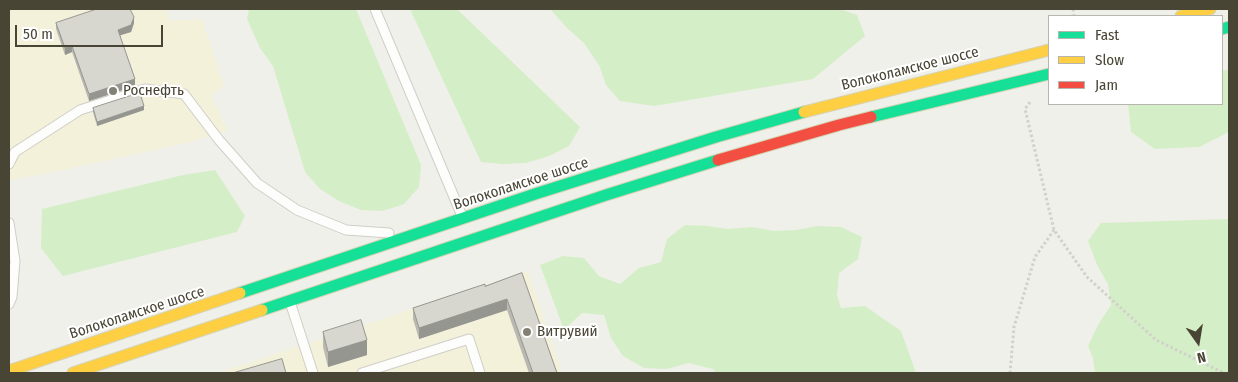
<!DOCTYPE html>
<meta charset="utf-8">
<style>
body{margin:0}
#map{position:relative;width:1238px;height:382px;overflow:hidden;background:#f0f0ea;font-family:"Fira Sans Condensed",sans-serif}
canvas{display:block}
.frame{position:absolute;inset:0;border:10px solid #484534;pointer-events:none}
.legend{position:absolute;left:1048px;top:15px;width:175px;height:90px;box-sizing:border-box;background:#fff;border:1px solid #b6b5ae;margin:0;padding:6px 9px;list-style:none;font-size:15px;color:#484534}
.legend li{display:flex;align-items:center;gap:10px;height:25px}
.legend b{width:25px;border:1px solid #b6b5ae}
.north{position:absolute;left:1173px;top:317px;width:50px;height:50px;-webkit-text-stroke:4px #fff;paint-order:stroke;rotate:167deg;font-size:14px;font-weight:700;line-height:20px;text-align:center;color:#484534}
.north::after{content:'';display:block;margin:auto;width:18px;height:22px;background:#484534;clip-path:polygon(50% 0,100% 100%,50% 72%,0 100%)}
.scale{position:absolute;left:15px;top:25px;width:148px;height:22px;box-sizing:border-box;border:2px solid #484534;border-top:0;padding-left:6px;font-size:15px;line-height:18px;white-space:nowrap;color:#484534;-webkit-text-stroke:4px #fff;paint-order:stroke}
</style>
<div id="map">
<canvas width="1238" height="382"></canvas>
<div class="frame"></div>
<ul class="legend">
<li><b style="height:6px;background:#16e098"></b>Fast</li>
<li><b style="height:6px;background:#ffcf43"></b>Slow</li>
<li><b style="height:6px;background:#f24e42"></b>Jam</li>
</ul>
<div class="north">N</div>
<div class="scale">50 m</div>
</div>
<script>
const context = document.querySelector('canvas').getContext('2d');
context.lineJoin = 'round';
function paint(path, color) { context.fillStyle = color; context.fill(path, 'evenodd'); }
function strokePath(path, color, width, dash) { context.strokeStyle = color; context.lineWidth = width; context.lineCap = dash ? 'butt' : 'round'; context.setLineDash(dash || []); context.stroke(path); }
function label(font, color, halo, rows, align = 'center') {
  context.font = font + ' "Fira Sans Condensed",sans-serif'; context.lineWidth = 4; context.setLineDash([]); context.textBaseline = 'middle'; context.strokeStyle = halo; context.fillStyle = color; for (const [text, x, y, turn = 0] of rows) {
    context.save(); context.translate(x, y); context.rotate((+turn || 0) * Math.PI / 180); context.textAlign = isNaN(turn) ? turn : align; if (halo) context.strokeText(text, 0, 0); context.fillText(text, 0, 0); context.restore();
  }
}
const commercial = new Path2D(`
 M9 9H166L170 21 202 19 224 86 211 96 228 131 186 143 54 172 9 180Z
 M528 271 562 373H218Z`);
const green = new Path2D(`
 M249 9H356L421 165 419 187 404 204 383 211 361 210 339 201 320 189 305 172 273 66 260 48 247 19Z
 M410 9H457L580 127 569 146 549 156 526 163 503 164 481 162Z
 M550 9H766L767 10 800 9H840L857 15 865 36 813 79 654 106 620 101 606 85 599 65 584 43 568 29Z
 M1229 69V132L1199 147 1155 149 1131 132 1128 104H1222V71Z
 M215 170 245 216 237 232 63 276 41 248 42 209 183 175Z
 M1229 219V373H1095L1093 358 1088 346 1098 325 1111 305 1108 284 1097 265 1088 241 1101 223Z
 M685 225 707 226 728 229 752 227 774 231 796 230 817 226 841 227 862 237 858 259 839 273 837 295 841 308 865 306 901 331 916 373H716L713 369 689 363 666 369 644 368 623 356 611 338 604 315 582 313 564 330 540 265 563 256 584 258 599 276 620 284 639 268 661 262 667 239Z`);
const path = new Path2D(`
 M1073 9 1074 16
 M1030 102 1025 109 1054 230 1087 277 1156 340 1224 373
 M1010 373 1014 327 1035 257 1054 230`);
const lane = new Path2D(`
 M375 9 462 216
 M9 164 15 152 80 110 145 89 184 94 219 140 257 183 297 210 346 230 389 233
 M9 223 15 261 12 297 9 304
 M290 302 313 373
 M362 373 469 339 480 373`);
const fast = new Path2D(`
 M1222 29 1229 27
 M871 117 1049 74
 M240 293 538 193 716 137 804 112
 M262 310 606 195 718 160`);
const slow = new Path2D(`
 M1181 16 1210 9
 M804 112 1049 50
 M9 371 240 293
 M73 373 262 310`);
const jam = new Path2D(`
 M718 160 839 125 871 117`);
const wall = new Path2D(`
 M56 23H134L131 32 120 35 135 86 89 101 72 52 65 55 56 29Z
 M93 108 144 110 97 126 93 112Z
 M522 273 557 373H529L507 310 419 339 413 319V308L485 286Z
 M323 332 367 355 328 367 323 347Z`);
const shadedWall = new Path2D(`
 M134 17V23L131 32 118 36V30Z
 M72 46V52L65 55V48Z
 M135 79V86L89 101V94Z
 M144 106V110L97 126V122Z
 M507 299V310L419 339V328Z
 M367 340V355L328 367V352Z`);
const building = new Path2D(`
 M97 9H130L134 17 131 25 118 30 135 79 89 94 72 46 65 48 56 23Z
 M140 93 144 106 97 122 93 108Z
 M522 273 557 373H533L507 299 419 328 413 308 485 284V286Z
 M361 320 367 340 328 352 323 332Z
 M282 359 286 373H233Z`);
const markers = [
 [113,91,5,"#838174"],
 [527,332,5,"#838174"]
];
const streetNames = [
 ["Волоколамское шоссе",910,69,-14],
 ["Волоколамское шоссе",521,184,-18],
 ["Волоколамское шоссе",137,313,-18]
];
const poiNames = [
 ["Роснефть",123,91],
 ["Витрувий",537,332]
];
paint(commercial, '#f4f1db');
paint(green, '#d4eec7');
strokePath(lane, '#cfcec7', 11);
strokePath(fast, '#d4d3b5', 13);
strokePath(slow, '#d4d3b5', 13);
strokePath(jam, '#d4d3b5', 13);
strokePath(path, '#d1d1c9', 3, [2.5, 2.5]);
strokePath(lane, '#fdfdfc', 9);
strokePath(fast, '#16e098', 11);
strokePath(slow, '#ffcf43', 11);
strokePath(jam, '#f24e42', 11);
paint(wall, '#b9b9b2');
paint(shadedWall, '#969691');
paint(building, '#d7d7cf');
strokePath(building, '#969691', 1);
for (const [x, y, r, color] of markers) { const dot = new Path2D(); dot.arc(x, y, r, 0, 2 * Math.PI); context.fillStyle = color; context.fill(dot); strokePath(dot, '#fff', 2); }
label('15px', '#484534', '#fff', streetNames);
label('15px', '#484534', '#fff', poiNames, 'left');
</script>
